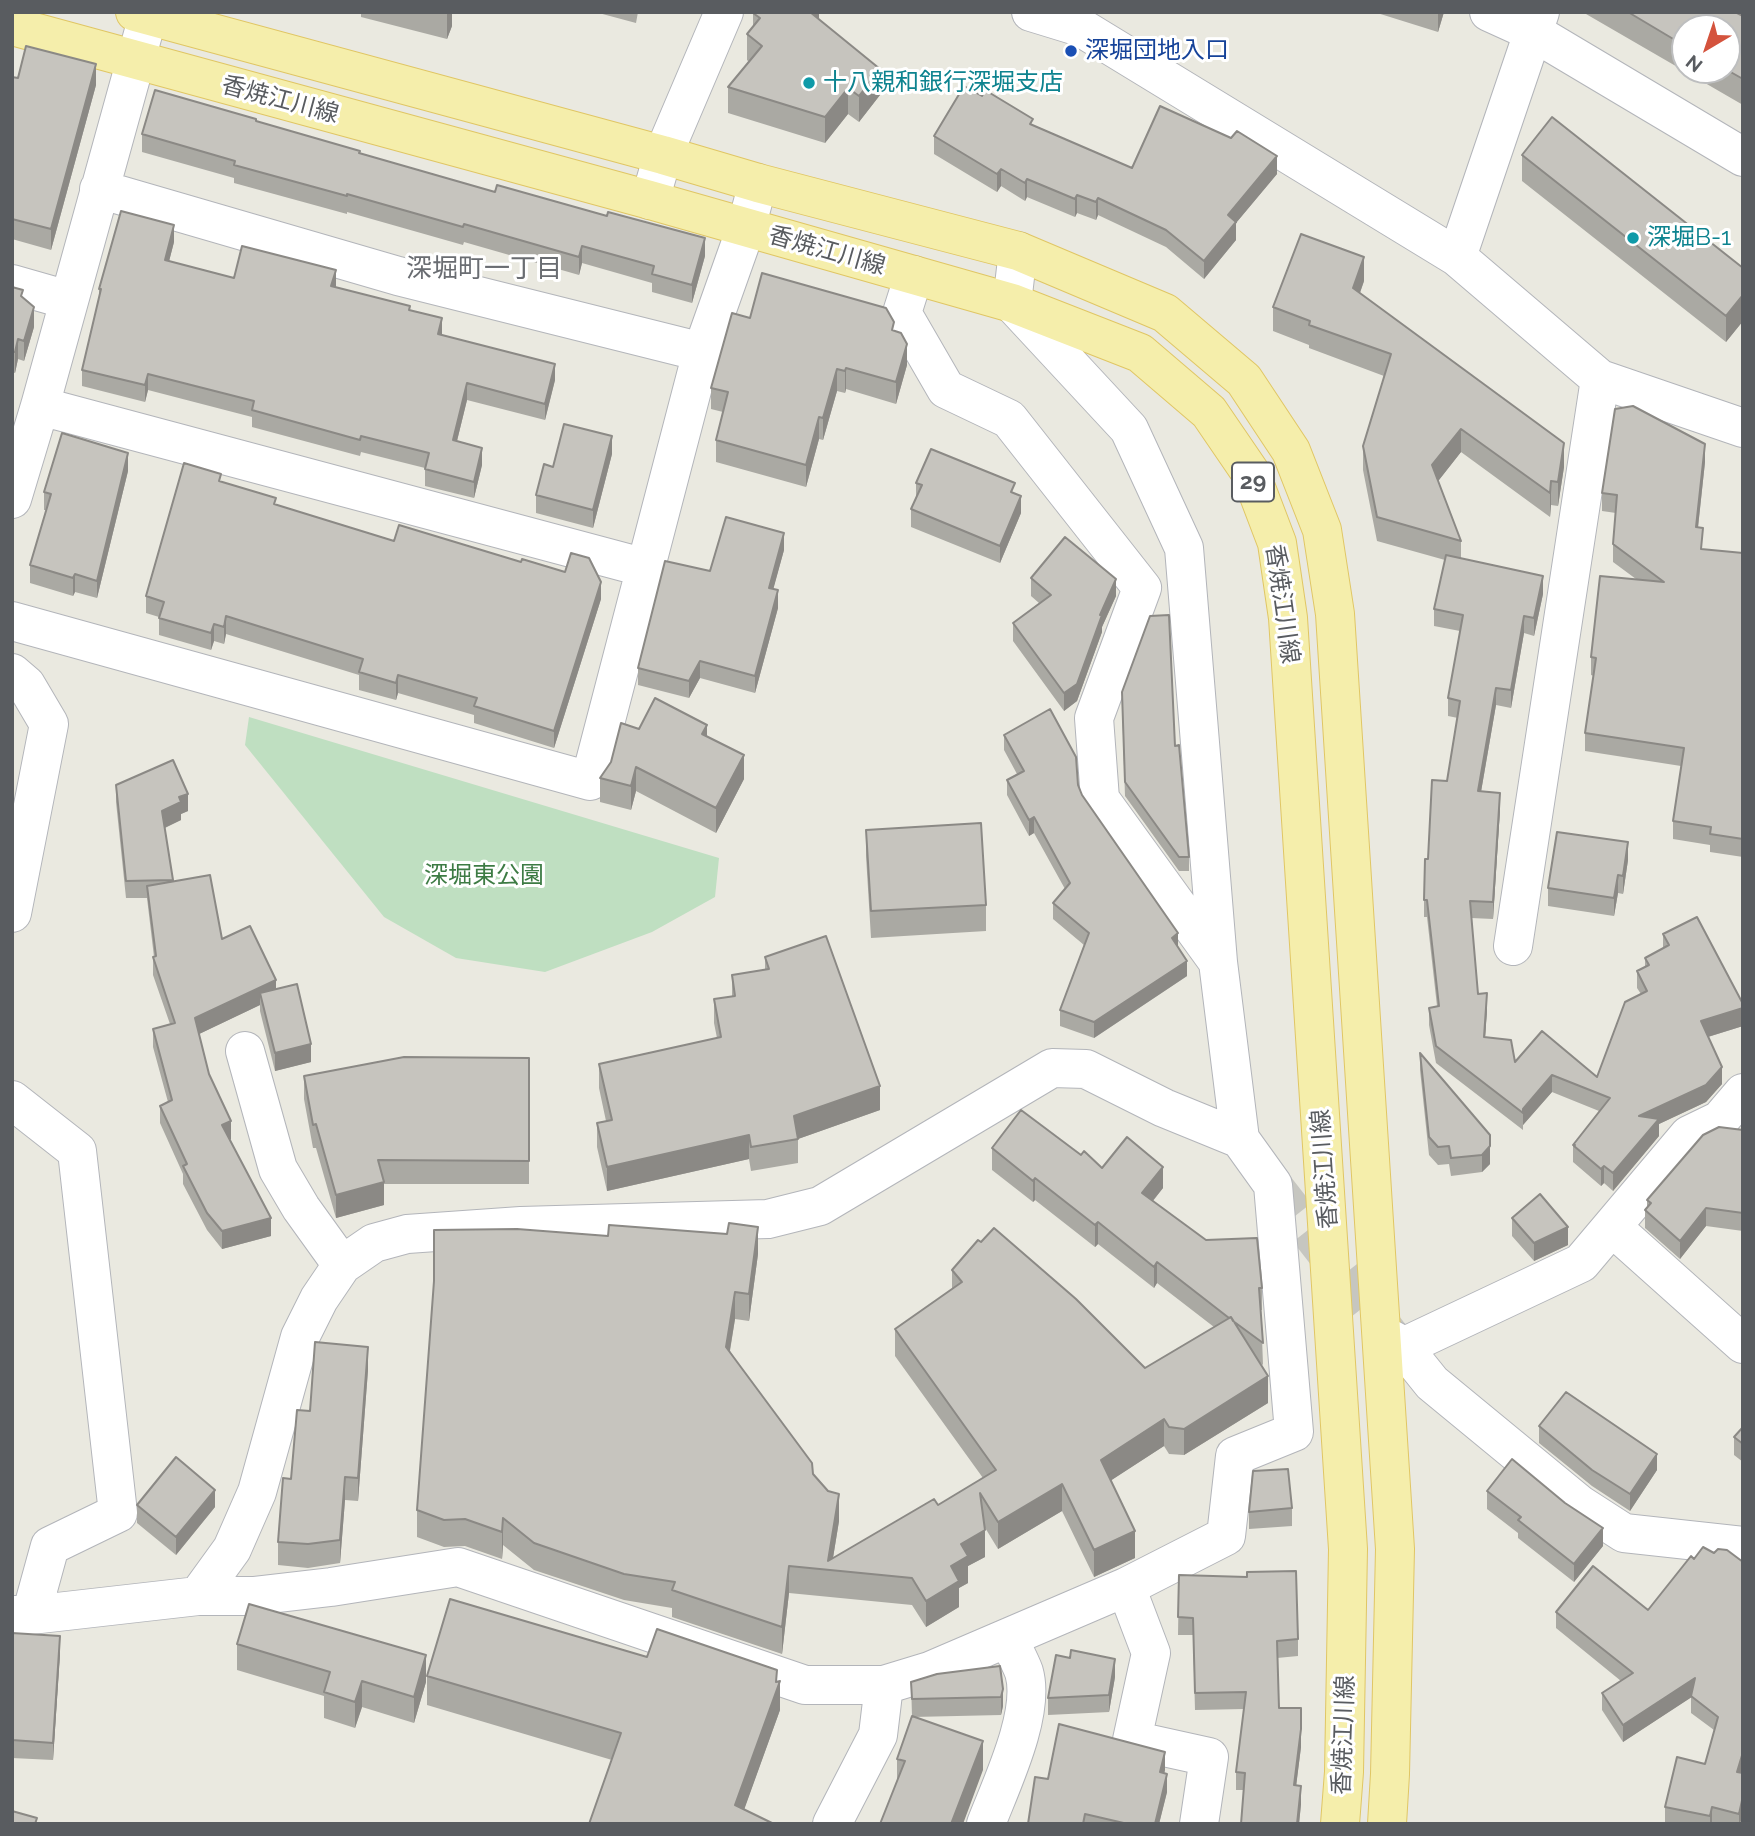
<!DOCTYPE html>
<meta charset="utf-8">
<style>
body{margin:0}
#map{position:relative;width:1755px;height:1836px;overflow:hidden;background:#eae9e0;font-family:Raleway,sans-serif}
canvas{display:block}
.frame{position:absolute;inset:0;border:14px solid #595c60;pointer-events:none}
.north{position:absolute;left:1671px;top:14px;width:70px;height:70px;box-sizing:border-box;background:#fff;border:2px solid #bdbebf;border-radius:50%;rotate:219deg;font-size:19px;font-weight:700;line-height:28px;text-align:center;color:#595c60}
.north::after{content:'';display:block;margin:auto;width:24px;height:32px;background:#d4533d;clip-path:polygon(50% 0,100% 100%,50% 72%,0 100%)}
</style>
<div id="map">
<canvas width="1755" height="1836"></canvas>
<div class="frame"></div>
<div class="north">N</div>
</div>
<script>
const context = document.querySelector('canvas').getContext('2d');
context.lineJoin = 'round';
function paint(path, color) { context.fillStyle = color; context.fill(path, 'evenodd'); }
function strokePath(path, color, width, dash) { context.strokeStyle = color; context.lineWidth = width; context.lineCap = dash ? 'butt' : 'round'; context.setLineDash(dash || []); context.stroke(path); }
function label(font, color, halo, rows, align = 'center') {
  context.font = font + ' Raleway,"Noto Sans JP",sans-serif'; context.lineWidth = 6; context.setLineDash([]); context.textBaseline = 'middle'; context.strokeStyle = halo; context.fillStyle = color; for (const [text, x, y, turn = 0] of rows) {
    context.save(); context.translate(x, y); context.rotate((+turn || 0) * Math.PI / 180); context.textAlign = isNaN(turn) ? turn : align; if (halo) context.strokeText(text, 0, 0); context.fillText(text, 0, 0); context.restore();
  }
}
const green = new Path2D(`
 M249 717 719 858 715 897 652 932 545 972 456 958 384 917 245 745Z`);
const minorTunnel = new Path2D(`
 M1273 1185 1392 1338`);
const minor = new Path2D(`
 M1031 12 1080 27 1457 257 1600 379 1743 428
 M1489 12 1533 32 1743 157
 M99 189 398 276 702 352
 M650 200 663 155 724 12
 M1457 257 1540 12
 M914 275 902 313 946 389 1009 419 1142 588 1094 718 1100 799 1218 962
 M12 284 68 300
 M40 406 646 568
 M12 499 40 406 148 16
 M12 621 590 781 702 352 746 228 758 183
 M12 673 26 685 49 724 12 913
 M1513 946 1600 379
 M245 1051 278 1169 301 1208 342 1265
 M12 1100 77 1151 118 1513 50 1546 31 1615
 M1612 1227 1743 1344
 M1393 1340 1403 1347 1432 1383 1579 1504 1624 1533 1743 1546
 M1403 1347 1581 1263 1689 1135 1720 1120 1743 1093
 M1126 1587 1151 1653 1132 1740 1209 1757 1199 1824
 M198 1596 232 1549 257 1492 300 1337 319 1299 342 1265 374 1243 407 1234 521 1226 768 1219 820 1206 1052 1068 1086 1069 1164 1108 1240 1139
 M12 1615H31L198 1596H253L331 1587 458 1567 805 1685H884L930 1671 1126 1587 1226 1536 1235 1456 1294 1432 1273 1185 1240 1139 1218 962 1184 548 1129 429 1012 303 1018 251
 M832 1824 878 1735 884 1685
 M986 1824C1001 1785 1036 1713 1024 1672 1020 1661 1013 1649 1008 1638`);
const major = new Path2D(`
 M135 12 663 155 758 183 1018 251 1165 313 1244 380 1291 451 1322 530 1335 614 1395 1549 1390 1774 1387 1824
 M12 26 650 200 1012 303 1140 353 1209 412 1250 472 1277 543 1288 618 1348 1549 1344 1772 1340 1824`);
const wall = new Path2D(`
 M361 12H452V26L447 39 361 17Z
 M595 12H638L636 23Z
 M819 12V20L880 95 859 122 848 114 825 143 728 113V87L749 62 747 60V34L753 26V13Z
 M1374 12H1444L1438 32Z
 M1586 12H1735L1743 16V105L1586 14ZM1685 28 1727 70H1685Z
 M12 77 18 78 96 85 51 250 12 239Z
 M256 121 360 153 705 256 692 303 652 292V283L582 263 579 275 464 242 463 245 347 212V214L234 183V178L142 152V134Z
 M1033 125 1132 168 1277 174 1236 223V240L1204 279 1166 247 1098 215 1096 220 1077 213 1075 217 1027 197 1025 201 1001 186 997 192 934 154V136Z
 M1522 155 1743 268V321L1726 342 1522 181Z
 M174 242 169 261 234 278 335 287 410 310 442 335 555 380 545 420 467 400 457 441 482 465 474 498 425 486V468L361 452 360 456 252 427V417L148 390 145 402 82 386V370L99 297V289Z
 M1364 281 1360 293 1564 467 1558 506 1551 505 1550 517 1461 452 1438 481 1461 541V559L1543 594 1534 636 1524 633 1511 708 1496 705 1481 792 1500 810 1493 919 1471 918 1478 994 1487 1010 1485 1037 1515 1062 1597 1077 1641 994 1637 988V971L1645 967V958L1663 948V934L1743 1004V1026L1708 1037 1722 1084 1706 1102 1659 1124V1136L1613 1191 1604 1183 1601 1186 1573 1162V1145L1599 1111 1552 1092 1523 1125V1130L1436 1063 1429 1025V1008L1437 1006 1427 917H1424V900L1428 859 1447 781 1458 718 1448 716V698L1460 631 1434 626V609L1445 560 1377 541 1363 470V446L1384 376 1309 348V345L1273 331V307Z
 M12 287 23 298 34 327 24 361 18 359 15 373 12 372Z
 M750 318 894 331 907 365 896 404 846 389 845 393 837 391 823 440 819 439 806 487 716 462V440L723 412 711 409V388Z
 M612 454 593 528 536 513V495L553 467Z
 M1705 462 1698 528 1702 549 1743 553V857L1710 852V845L1673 839V821L1681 766 1585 751V733L1594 676 1591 675V657L1636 579 1613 562V544L1616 513 1602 511V493Z
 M128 471 97 598 75 592 73 596 30 583V565L46 510H44V492Z
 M221 481 276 505 394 541 601 599 554 748 474 723V715L398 693 396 700 359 690V675L226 634 224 644 214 641 211 650 159 635V617L146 613V596Z
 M916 483 1015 493 1021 513 1000 563 911 527V509L916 497Z
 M784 550 773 589 778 608 755 693 700 678 689 698 638 685V668L710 571Z
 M1031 578 1116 596 1102 627V632L1077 701 1064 711 1013 641V623L1039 603 1031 596Z
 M1122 706 1175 746 1189 857V871H1179L1125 796Z
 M639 729 707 736 744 779 716 833 636 791 631 810 600 802V778Z
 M1004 735 1078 785 1082 795 1178 948 1187 976 1094 1038 1060 1026V1010L1084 945 1053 919V903L1065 889 1034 833 1029 836 1007 795V780L1017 774 1004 750Z
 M116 785 188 811 181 814V820L165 828 173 881 222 939 276 989 311 1062 275 1071 260 1011V1005L199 1034 209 1074 231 1139 230 1140 271 1236 222 1249 207 1230 183 1184V1174L160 1123V1106L168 1102 153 1047V1029L170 1024 153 975V957H154L147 898H126L116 802Z
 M866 830 986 905V931L871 938 866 856Z
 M1628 860 1623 894 1618 893 1614 916 1548 906V888Z
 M765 957 880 1110 798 1139V1163L751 1171 749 1159 607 1191 597 1147V1123L606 1121 599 1088V1064L717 1038 714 1023V999L732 997V975L765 970Z
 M1420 1053 1490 1164 1482 1172 1451 1176 1449 1164 1438 1165 1429 1155 1420 1070Z
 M529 1058V1184H384V1205L336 1218 316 1148H313L304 1099V1076Z
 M1743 1130V1231L1706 1226 1680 1259 1645 1228V1210L1647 1207V1200Z
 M992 1148 1081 1155 1102 1168 1163 1188 1153 1201 1262 1288V1310H1261L1263 1365 1259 1362 1268 1403 1184 1455 1169 1454 1164 1446 1111 1480 1135 1558 1094 1577 1062 1511 998 1549 984 1526 985 1557 968 1566V1583L959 1588V1607L926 1627 912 1605 789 1593 782 1654 672 1617V1608L624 1600 534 1570 503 1545 502 1559 465 1546 444 1547 417 1537V1510L758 1254 749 1321 735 1319 730 1351 813 1474 839 1521 833 1558 938 1505 983 1478 895 1356V1329L952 1289V1270L1145 1368 1214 1327 1157 1283 1154 1288 1098 1244 1095 1247 1035 1200 1033 1202 992 1170Z
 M1512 1218 1568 1245 1534 1261 1512 1236Z
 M368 1370 358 1501 345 1500 340 1563 308 1568 278 1565V1542L291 1479 310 1411Z
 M1539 1426 1657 1470 1630 1511 1592 1486 1539 1443Z
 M1743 1427V1462L1734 1455V1437Z
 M1487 1491 1603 1546 1574 1582 1518 1538V1533L1487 1509Z
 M137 1505 215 1507 176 1555 137 1523Z
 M1292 1508V1526L1249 1529V1512Z
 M1714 1553 1743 1562V1769L1742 1773H1743V1813L1740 1824H1665V1807L1705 1764 1714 1730 1691 1713V1697L1623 1742 1602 1710V1693L1621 1681 1556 1628V1612L1648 1610 1694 1559Z
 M1179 1575 1298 1639V1656L1277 1658 1279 1708 1301 1747 1296 1786 1301 1804 1299 1824H1241L1244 1790H1236V1772L1244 1709 1195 1710 1193 1635H1178Z
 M12 1633 60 1654 53 1760 12 1758Z
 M237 1644 426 1682 414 1723 362 1707 355 1728 324 1718V1696L237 1670Z
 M647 1657 777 1682 780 1710 744 1809 612 1760 427 1705V1676Z
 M1000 1666 1003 1706 1001 1715 913 1717 983 1770 897 1780V1759L912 1716 911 1682Z
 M1115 1677 1109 1712 1048 1715V1698Z
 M1165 1770 1164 1773 1167 1792 1159 1824H1028L1048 1779Z`);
const shadedWall = new Path2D(`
 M447 12H452V26L447 39Z
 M810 12H819V28Z
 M1438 12H1444L1438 32Z
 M96 64V85L51 250V229Z
 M880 69V95L859 122V96Z
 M848 88V114L825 143V117Z
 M1277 156V174L1236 223V240L1204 279V261L1228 215Z
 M1001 169V186L997 192V174Z
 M1027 179V197L1025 201V183Z
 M1077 195V213L1075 217V199Z
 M1098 198V215L1096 220V202Z
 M174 225V242L165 277V260Z
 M705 238V256L692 303V285Z
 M582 246V263L579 275V257Z
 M1364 257V281L1353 312V288Z
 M336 270V286L331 302V286Z
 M1743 295V321L1726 342V316Z
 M34 307V327L24 361V341Z
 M442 318V335L438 334Z
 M18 339V359L15 373V352Z
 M907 344V365L896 404V382Z
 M555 364V380L545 420V404Z
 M846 368V389L845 393V371Z
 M837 369V391L823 440V418Z
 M148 374V390L145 402V385Z
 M467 383V400L453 457V440Z
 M819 417V439L806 487V465Z
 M1461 429V452L1432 489V465Z
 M612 436V454L593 528V510Z
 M1564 443V467L1558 506V482Z
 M1705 444V462L1696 545V527Z
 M482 448V465L474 498V482Z
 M128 453V471L97 598V581Z
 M1551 481V505L1550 517V493Z
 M1021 496V513L1000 563V546Z
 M784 533V550L769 605V588Z
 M75 574V592L73 596V578Z
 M1543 576V594L1534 636V618Z
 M1116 579V596L1102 627V632L1077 701 1064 711V693Z
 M601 582V599L554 748V731Z
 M778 590V608L755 693V676Z
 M226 616V634L224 644V627Z
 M1524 616V633L1511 708V690Z
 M214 624V641L211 650V633Z
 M700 661V678L689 698V681Z
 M398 675V693L396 700V683Z
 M1496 688V705L1478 809V791Z
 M707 725V749L702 734Z
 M744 755V779L716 833V808Z
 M636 767V791L631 810V786Z
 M1500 793V810L1493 919V902Z
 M188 794V811L181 814V820L162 829V811L179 797Z
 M1034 817V833L1029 836V820Z
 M1628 842V860L1623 894V876Z
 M1618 875V893L1614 916V898Z
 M1178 933V949L1172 938Z
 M1187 961V976L1094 1038V1022Z
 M276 980V997L260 993V1005L195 1036V1018Z
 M1487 993V1010L1484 1054V1037Z
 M1743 1008V1026L1701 1039V1021Z
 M311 1044V1062L275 1071V1053Z
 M1722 1067V1084L1706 1102 1659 1124V1136L1613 1191V1173L1639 1116Z
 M1552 1075V1092L1523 1125V1109Z
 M880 1086V1110L798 1139 794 1116Z
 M231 1121V1139L222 1143V1125Z
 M749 1135V1159L607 1191V1167Z
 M1490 1146V1164L1482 1172V1155Z
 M1604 1166V1183L1601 1186V1169Z
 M1163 1167V1188L1142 1214V1193Z
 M1035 1178V1200L1033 1202V1181Z
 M384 1182V1205L336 1218V1195Z
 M1706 1208V1226L1680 1259V1241Z
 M271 1218V1236L222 1249V1231Z
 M1098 1222V1244L1095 1247V1225Z
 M758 1227V1254L749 1321V1294Z
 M1568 1227V1245L1534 1261V1243Z
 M1157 1262V1283L1154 1288V1267Z
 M735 1292V1319L726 1373V1347Z
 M368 1347V1370L358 1501V1478Z
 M1268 1376V1403L1184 1455V1429Z
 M1164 1419V1446L1101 1487V1460Z
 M1657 1454V1470L1630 1511V1494Z
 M345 1477V1500L340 1563V1540Z
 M1062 1484V1511L998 1549V1522Z
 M215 1490V1507L176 1555V1537Z
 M839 1494V1521L831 1570 828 1561Z
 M503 1518V1545L502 1559V1532Z
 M1603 1528V1546L1574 1582V1564Z
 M985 1530V1557L968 1566V1583L959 1588V1607L926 1627V1601L951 1566 961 1544Z
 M1135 1531V1558L1094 1577V1550Z
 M789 1566V1593L782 1654V1627Z
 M60 1636V1654L53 1760V1743Z
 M426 1655V1682L414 1723V1697Z
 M1115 1659V1677L1109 1712V1695Z
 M777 1670V1688L780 1681V1710L739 1824 735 1805 776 1682Z
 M1695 1678V1695L1623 1742V1725Z
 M362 1681V1707L355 1728V1702Z
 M1003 1689V1706L1001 1715V1697Z
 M1301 1729V1747L1294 1803V1785Z
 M983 1741V1770L963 1824H951Z
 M1165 1752V1770L1160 1790V1772Z
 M1743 1752V1769L1737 1788V1772Z
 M1167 1774V1792L1159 1824H1155Z
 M1301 1786V1804L1299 1824H1297Z
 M1743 1796V1813L1740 1824H1739V1814Z
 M1712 1807V1824H1710V1816Z`);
const building = new Path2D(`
 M754 12H810L880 69 859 96 848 88 825 117 728 87 762 46 747 34 760 18 753 13Z
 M1628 12H1735L1743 16V79L1727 70V28H1685V46Z
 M26 46 96 64 51 229 12 219V77L18 78Z
 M964 86 982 96 985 90 1033 119 1030 124 1132 168 1160 106 1231 138 1237 131 1277 156 1228 215 1236 222 1204 261 1166 230 1098 198 1096 202 1077 195 1075 199 1027 179 1025 183 1001 169 997 174 934 136Z
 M155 90 256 119V121L360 151 359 153 495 192 497 185 607 216 608 212 705 238 692 285 652 274 654 266 582 246 579 257 464 224 463 227 347 194V196L234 165 235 161 142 134Z
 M1552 117 1743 268V295L1726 316 1522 155Z
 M121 211 174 225 165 260 234 278 242 246 336 270 331 286 410 306 409 310 442 318 438 334 555 364 545 404 467 383 453 440 482 448 474 482 425 469 429 453 361 436 360 440 252 410 254 401 148 374 145 385 82 370 101 289H99Z
 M1301 234 1364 257 1353 288 1564 443 1558 482 1551 481 1550 493 1461 429 1432 465 1461 541 1377 517 1363 446 1391 354 1309 325 1310 321 1273 307Z
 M762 273 886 308 894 322 892 330 901 333 907 344 896 382 846 368 845 371 837 369 823 418 819 417 806 465 716 440 728 392 711 388 732 313 750 318Z
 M12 287 23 290 21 296 34 307 24 341 18 339 15 352H12Z
 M1633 406 1705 444 1696 527 1703 528 1701 549 1743 553V839L1710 834 1711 827 1673 821 1684 748 1585 733 1596 658 1591 657 1600 576 1664 582 1613 544 1617 495 1602 493 1615 409Z
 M564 424 612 436 593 510 536 495 544 464 553 467Z
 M62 433 128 453 97 581 75 574 73 578 30 565 51 494 44 492Z
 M931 449 1015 483 1011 492 1021 496 1000 546 911 509 922 485 916 483Z
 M184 463 221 474 219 481 276 498 274 504 394 541 399 525 521 562 522 559 565 572 571 553 589 558 601 582 554 731 474 706 477 698 398 675 396 683 359 672 363 659 226 616 224 627 214 624 211 633 159 618 164 602 146 596Z
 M726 517 784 533 769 588 778 590 755 676 700 661 689 681 638 668 665 561 710 571Z
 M1065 537 1116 579 1100 615H1102L1077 684 1064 693 1013 623 1051 595 1031 578Z
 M1446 555 1543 576 1534 618 1524 616 1511 690 1496 688 1478 791 1500 793 1493 902 1470 901 1478 994 1487 993 1484 1037 1511 1040 1515 1062 1542 1031 1597 1077 1625 1002 1647 991 1637 971 1649 965 1645 958 1669 945 1663 934 1697 917 1743 1004V1008L1701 1021 1722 1067 1706 1085 1639 1116 1659 1119 1613 1173 1604 1166 1601 1169 1574 1146 1575 1145H1573L1610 1098 1552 1075 1523 1109V1113L1436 1046 1429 1008 1439 1006 1427 900H1424L1425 859H1428L1432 780 1447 781 1460 701 1448 698 1463 615 1434 609Z
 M1169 615 1175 746 1179 745 1189 857H1179L1125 782 1122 692 1150 616Z
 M655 698 707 725 702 734 744 755 716 808 636 767 631 786 600 778 611 762 621 723 639 729Z
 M1050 709 1076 757 1078 785 1082 795 1178 933 1172 938 1187 961 1094 1022 1060 1010 1089 933 1053 903 1070 883 1034 817 1029 820 1007 780 1024 771 1004 735Z
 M173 760 188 794 179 797 181 802 162 811 173 880 126 881 116 785Z
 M981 823 986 905 871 911 866 830Z
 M1557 832 1628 842 1623 876 1618 875 1614 898 1548 888Z
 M210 875 222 939 250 926 276 980 195 1018 209 1074 231 1121 222 1125 271 1218 222 1231 207 1213 183 1166 187 1164 160 1106 172 1100 153 1029 175 1023 153 957 156 956 147 886Z
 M826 936 880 1086 794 1116 798 1139 751 1147 749 1135 607 1167 597 1123 612 1120 599 1064 721 1037 714 999 735 996 732 975 769 969 765 957Z
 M297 984 311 1044 275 1053 260 993Z
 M1420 1053 1490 1135V1146L1482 1155 1451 1158 1449 1146 1438 1147 1429 1137Z
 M404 1057 529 1058V1161L378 1160 384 1182 336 1195 316 1124 313 1125 304 1076Z
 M1021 1110 1081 1155 1084 1151 1102 1168 1127 1137 1163 1167 1142 1193 1206 1240 1257 1238 1262 1288H1259L1263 1343 1233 1321 1231 1317 1229 1318 1157 1262 1154 1267 1098 1222 1095 1225 1035 1178 1033 1181 992 1148Z
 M1719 1127 1743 1130V1213L1706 1208 1680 1241 1645 1210 1651 1203 1647 1200 1703 1135Z
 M1540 1194 1568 1227 1534 1243 1512 1218Z
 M729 1223 758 1227 749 1294 735 1292 726 1347 812 1463 813 1474 828 1491 839 1494 828 1561 934 1499 938 1505 996 1470 895 1329 962 1282 952 1270 978 1240 981 1242 994 1228 1076 1299 1145 1368 1231 1317 1268 1376 1184 1429 1169 1427 1164 1419 1101 1460 1135 1531 1094 1550 1062 1484 998 1522 980 1493 985 1530 961 1544 968 1556 951 1566 959 1581 926 1601 912 1578 789 1566 782 1627 672 1590 675 1582 624 1574 534 1543 503 1518 502 1532 465 1519 444 1520 417 1510 434 1281V1230L517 1229 608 1236 609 1225 727 1234Z
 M315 1342 368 1347 358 1478 345 1477 340 1540 308 1544 278 1542 283 1478 291 1479 297 1410 310 1411Z
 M1566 1392 1657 1454 1630 1494 1592 1470 1539 1426Z
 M1743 1427V1444L1734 1437Z
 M176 1457 215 1490 176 1537 137 1505Z
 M1512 1459 1565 1503 1603 1528 1574 1564 1518 1520 1521 1517 1487 1491Z
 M1288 1469 1292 1508 1249 1512 1253 1471Z
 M1703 1547 1714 1553 1718 1549 1727 1550 1743 1562V1752L1737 1772 1743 1773V1796L1739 1814 1712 1807 1710 1816 1665 1807 1677 1757 1705 1764 1718 1717 1691 1696 1695 1678 1623 1725 1602 1693 1633 1673 1556 1612 1593 1566 1648 1610 1691 1556 1694 1559Z
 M1296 1571 1298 1639 1277 1641 1279 1708H1301V1729L1294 1785 1301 1786 1297 1824H1241L1245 1773 1236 1772 1246 1692 1195 1693 1193 1618 1178 1617 1179 1575 1247 1577V1572Z
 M450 1599 647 1657 657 1629 777 1670 776 1682 780 1681 735 1805 774 1824H589L621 1733 427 1676Z
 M249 1604 426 1655 414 1697 362 1681 355 1702 324 1692 330 1672 237 1644Z
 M12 1633 60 1636 53 1743 12 1740Z
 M1071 1650 1115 1659 1109 1695 1048 1698 1056 1655 1070 1658Z
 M1000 1666 1003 1689 1001 1697 912 1699 911 1682 937 1674Z
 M912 1716 983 1741 951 1824H880L905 1761 897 1759Z
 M1059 1724 1165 1752 1160 1772 1167 1774 1155 1824H1128L1085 1814 1083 1824H1028L1035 1777 1048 1779Z
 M12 1811 37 1818 35 1824H12Z`);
const markers = [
 [1071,51,7,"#1a4fb4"],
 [809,83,7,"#0f9aa8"],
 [1633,238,7,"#0f9aa8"]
];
const shields = [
 [1253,482,42]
];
const shieldNames = [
 ["29",1253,482]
];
const transitNames = [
 ["深堀団地入口",1085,51]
];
const cultureNames = [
 ["十八親和銀行深堀支店",823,83],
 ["深堀B-1",1647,238]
];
const streetNames = [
 ["香焼江川線",280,100,15],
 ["香焼江川線",827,251,16],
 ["香焼江川線",1282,604,82],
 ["香焼江川線",1325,1169,-94],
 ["香焼江川線",1344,1735,-88]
];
const parkNames = [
 ["深堀東公園",484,876]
];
const neighbourhoodNames = [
 ["深堀町一丁目",484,269]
];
paint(green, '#bfdfc1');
strokePath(minorTunnel, '#c6c6c0', 38, [38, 19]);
strokePath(minor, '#b3b5ba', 40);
strokePath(major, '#e0c664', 40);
strokePath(minor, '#fff', 38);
strokePath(major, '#f5eeab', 38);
paint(wall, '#aaa9a3');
paint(shadedWall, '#8b8985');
paint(building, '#c6c4be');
strokePath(building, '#8b8985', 2);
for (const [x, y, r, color] of markers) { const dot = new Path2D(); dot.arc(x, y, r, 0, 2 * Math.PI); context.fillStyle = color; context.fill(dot); strokePath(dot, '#fff', 2.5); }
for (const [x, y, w] of shields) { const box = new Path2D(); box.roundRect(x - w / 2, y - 19.5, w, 39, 5); context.fillStyle = '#fff'; context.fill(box); strokePath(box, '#595c60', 2); }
label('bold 23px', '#595c60', null, shieldNames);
label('24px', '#164399', '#fff', transitNames, 'left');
label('24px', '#0d838f', '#fff', cultureNames, 'left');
label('24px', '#595c60', '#fff', streetNames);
label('24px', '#3d7b44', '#fff', parkNames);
label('26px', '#6a6d72', '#fff', neighbourhoodNames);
</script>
